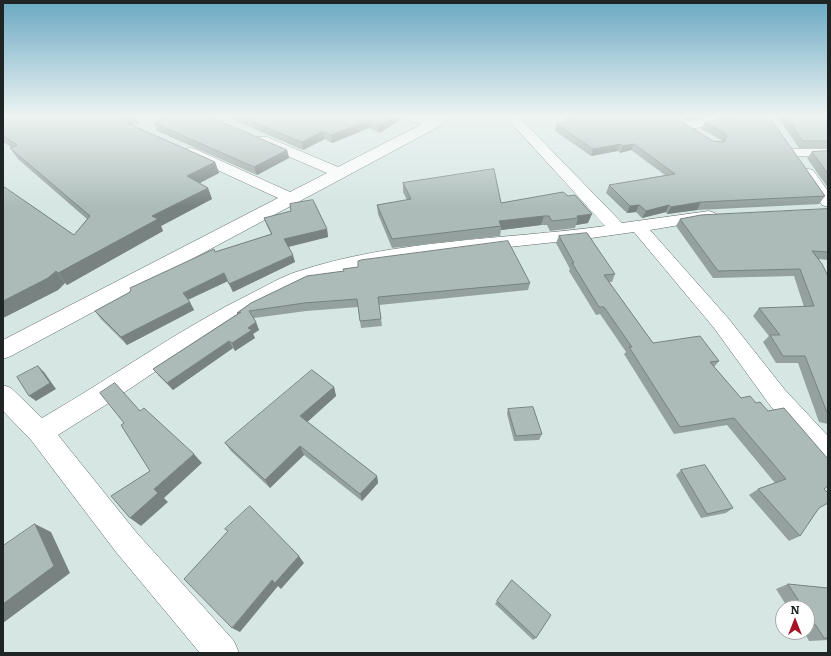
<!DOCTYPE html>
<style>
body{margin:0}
#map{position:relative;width:831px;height:656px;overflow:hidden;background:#d6e6e3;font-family:Literata,serif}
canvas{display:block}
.frame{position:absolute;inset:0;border:4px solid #1f2524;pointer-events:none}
.north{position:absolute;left:775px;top:600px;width:40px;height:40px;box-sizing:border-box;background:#fff;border:1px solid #a5a8a7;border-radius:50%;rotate:0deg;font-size:11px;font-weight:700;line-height:16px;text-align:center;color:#1f2524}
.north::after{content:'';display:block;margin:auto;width:14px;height:18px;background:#a91326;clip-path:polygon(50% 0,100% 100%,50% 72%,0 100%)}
</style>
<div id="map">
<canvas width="831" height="656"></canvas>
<div class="frame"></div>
<div class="north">N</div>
</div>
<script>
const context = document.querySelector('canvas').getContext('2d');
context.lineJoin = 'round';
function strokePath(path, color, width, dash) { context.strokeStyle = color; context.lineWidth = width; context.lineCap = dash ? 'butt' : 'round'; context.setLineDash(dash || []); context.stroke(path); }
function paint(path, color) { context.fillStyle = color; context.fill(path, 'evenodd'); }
const minor = new Path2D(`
 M401 115H420L431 119 439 115H455L438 127 11 356 3 359V340L278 198 185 155 183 152 185 149 190 148 195 149 290 192 327 173 257 143 255 140 257 137H267L338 167 422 124 403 118Z
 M504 115H517L622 223 709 211 715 213 717 216 715 219 650 230 728 318 785 390 828 436V467L819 464 769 404 714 328 634 232 584 239 462 252 362 266 308 282 232 320 104 406 58 435 136 532 234 641 239 653H200L116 552 31 440 3 411V385L11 388 42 418C113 377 179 329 252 293 266 286 281 277 296 272 395 239 502 240 605 226Z
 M724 115H755L749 119 684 130 679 129 678 126 679 123 684 122Z
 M794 149H828V157L789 156 787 153 789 150Z
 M808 169 813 170 828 191V207L822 205 801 173 803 170Z`);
const wall = new Path2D(`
 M3 115H136L140 124 132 125 215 162 219 173 200 183 208 188 212 199 161 226 163 231 67 285 65 283 58 290 3 318V186L74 235 87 219 18 159 10 148 11 147 3 142Z
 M222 115H401V120L379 133 369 128 332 143 325 139 303 150Z
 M679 115H713L686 120Z
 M744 115 825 196 819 204 697 210 667 214 666 212 642 218 636 212 627 213 606 193 609 185 665 175 631 150 620 153 618 151 591 156 555 131 556 124 565 122 566 118 713 141 722 142 721 140 701 129 705 122Z
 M776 115H828V148H799Z
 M154 123 287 150 289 158 257 175 157 131Z
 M828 151V188L807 158 812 152Z
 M403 183 501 203 563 192 588 223 576 225 575 228 550 231 547 225H541L501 230 500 236 392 248 378 214 377 205 407 200 403 192Z
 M828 209V260L819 259 828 276V424L819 422 798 363H776L763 342 769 336 753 316 759 308 804 307 794 276 713 278 676 226 680 219Z
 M264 218 327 229 328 237 289 247 295 262 233 292 228 281 188 300 194 310 127 345 101 319 95 311 215 252 271 234 267 226Z
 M559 236 615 274 612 282H609L653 343 719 361 714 367 741 398 824 489 819 508 800 536 789 541 749 495 758 489 775 483 727 425 674 434 624 354 626 352 600 314 596 315 569 271 570 269 556 243Z
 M530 283 528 290 379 305 382 326 361 328 358 307 306 311 254 318 259 330 253 334 255 338 235 351 233 348 173 390 159 376 153 369 237 314V313L251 303Z
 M334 387 336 396 307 422 377 476 378 483 362 501 304 455 270 488 231 451 225 443Z
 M508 409 542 434 539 440 514 441 507 414Z
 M681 470 733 508 726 513 701 518 676 475Z
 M512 580 536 638 533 640 495 604Z
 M788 584 828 588V640L809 641 804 632H807V608H788L776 589Z`);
const shadedWall = new Path2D(`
 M127 115H128L132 125 131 129 126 119Z
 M396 115H401V120L379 133V125Z
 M689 115H713L686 120Z
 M368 121 369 128 332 143 331 135Z
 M323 131 325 139 303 150 302 142Z
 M621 144 618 151 591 156 593 149Z
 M634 144 631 150 620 153 622 146Z
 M287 150 289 158 257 175 254 167Z
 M215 162 219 173 192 187 187 176Z
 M208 188 212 199 161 226 163 231 67 285 58 273 152 216Z
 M701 202 697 210 667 214 671 207Z
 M639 205 636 212 627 213 630 206Z
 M669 205 666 212 642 218 646 211Z
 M592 214 588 223 576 225 578 218 577 216Z
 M544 216 541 225 501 230V226L499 221Z
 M327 229 328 237 287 247 284 239Z
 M293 255 295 262 233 292 229 284Z
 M56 271 65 283 58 290 3 318V301Z
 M224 273 228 281 187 300 183 293Z
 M190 302 194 310 127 345 121 337Z
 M256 322 259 330 253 334 255 338 235 351 232 343 248 328Z
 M229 341 233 348 173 390 167 383Z
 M38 366 44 372 56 389 36 401 29 396Z
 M334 387 336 396 304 425 300 416Z
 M300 446 304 455 270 488 265 480Z
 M194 454 202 463 164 498 168 502 141 526 130 518 154 489Z
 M377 476 378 483 362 501 360 494Z
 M35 524 51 532 70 573 3 623V604Z
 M299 556 304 563 281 589 278 586 240 632 232 628 272 580Z`);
const building = new Path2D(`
 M3 115H127L126 119 127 123 215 162 187 176 208 188 152 216 158 219 58 273 56 271 48 278 3 301V186L74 235 90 216 10 148 17 145 3 136Z
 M172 115H206L287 150 254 167 154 123Z
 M237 115H396L379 125 368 121 331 135 323 131 302 142Z
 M582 115H671L713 141 724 142 727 136 724 133 705 122 744 115H768L825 196 701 202 671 207 669 205 646 211 639 205 630 206 609 185 675 174 634 144 622 146 621 144 593 149 556 124 570 121 566 118Z
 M785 115H828V141H803Z
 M828 151V174L812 152Z
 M494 169 501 203 563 192 568 196 575 195 592 214 577 216 578 218 552 221 549 216H544L499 221 501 226 392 239 377 205 411 199 403 183Z
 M313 200 327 229 284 239 293 255 229 284 224 273 183 293 190 302 121 337 95 311 130 292V291L131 290 130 288 214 249 215 252 272 234 264 218 291 211 290 204Z
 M828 209V252L812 251 822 264 828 276V415L805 356H783L770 335H780L759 308 814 306 800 269 718 271 680 219 701 215Z
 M587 233 615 274 604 275 653 343 700 336 719 361 710 362 741 398 750 396 756 403 760 402 768 411 784 408 828 459V486L824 489 828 493V503L819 508 800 536 758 489 786 479 734 418 680 427 629 347H632L604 307H599L572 263H574L559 236Z
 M508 241 530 283 378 297 381 319 360 321 357 299 304 303 249 311 256 322 248 328 252 330 232 343 229 341 167 383 153 369 241 312 237 313 251 303 307 276 344 271 343 269 358 267V261L361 260Z
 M38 366 50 383 29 396 17 377Z
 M312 370 334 387 300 416 377 476 360 494 300 446 265 480 225 443Z
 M115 383 140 411 144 408 194 454 154 489 158 493 130 518 111 496 150 471 121 425 124 423 100 393Z
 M533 407 542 434 516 436 508 409Z
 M705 465 733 508 707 514 681 470Z
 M250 506 299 556 275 583 272 580 232 628 184 579 228 531 225 529Z
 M35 524 54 566 3 604V546Z
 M512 580 551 615 536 638 497 601Z
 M788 584 828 588V638H824L807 612V608H804Z`);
strokePath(minor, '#5b6966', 1);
paint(minor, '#fff');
paint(wall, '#94a19e');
paint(shadedWall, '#788381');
paint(building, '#acbbb8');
strokePath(building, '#788381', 1);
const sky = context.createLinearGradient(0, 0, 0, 207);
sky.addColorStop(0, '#6aa8c3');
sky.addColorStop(0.56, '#edf4f2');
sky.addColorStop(1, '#edf4f200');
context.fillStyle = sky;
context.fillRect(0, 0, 831, 207);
</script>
